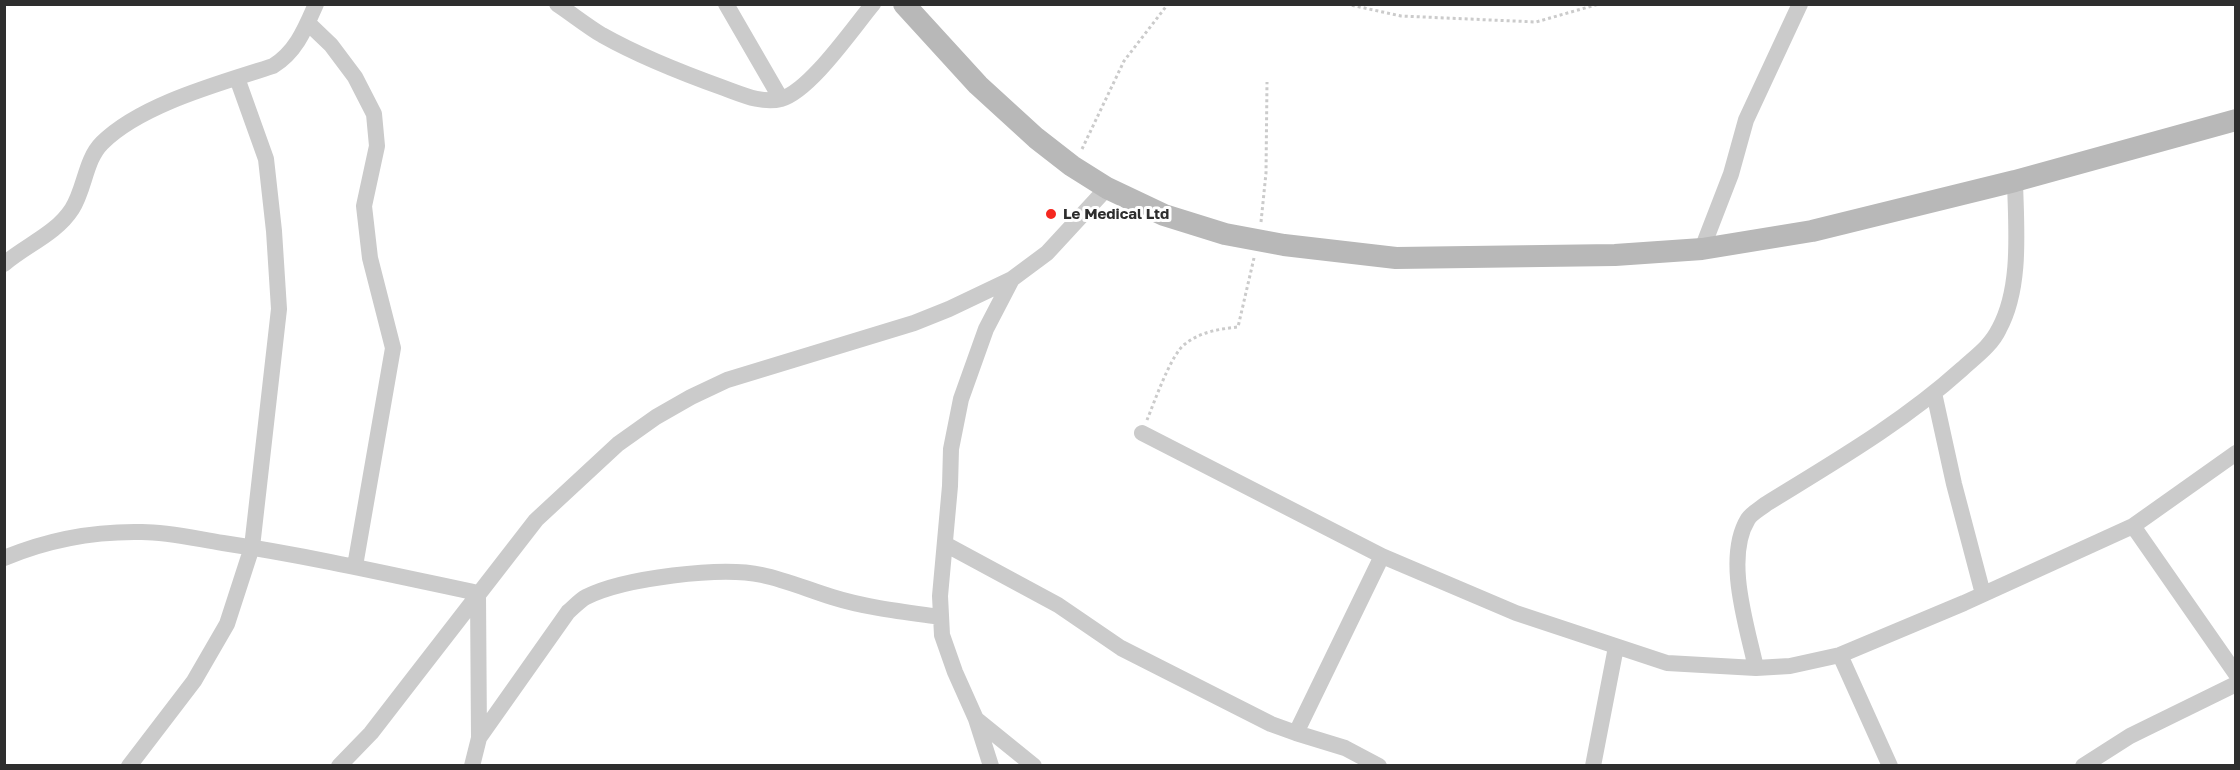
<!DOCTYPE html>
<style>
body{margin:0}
#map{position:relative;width:2240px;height:770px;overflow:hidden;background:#fff;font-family:"Golos Text",sans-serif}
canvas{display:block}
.frame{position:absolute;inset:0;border:6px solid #2e2e2e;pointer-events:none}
</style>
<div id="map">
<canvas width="2240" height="770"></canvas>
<div class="frame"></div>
</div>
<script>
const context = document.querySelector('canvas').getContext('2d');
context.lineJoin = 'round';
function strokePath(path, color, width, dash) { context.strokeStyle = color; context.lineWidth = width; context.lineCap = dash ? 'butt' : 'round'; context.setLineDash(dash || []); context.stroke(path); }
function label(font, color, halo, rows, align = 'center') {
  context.font = font + ' "Golos Text",sans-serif'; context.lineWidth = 6; context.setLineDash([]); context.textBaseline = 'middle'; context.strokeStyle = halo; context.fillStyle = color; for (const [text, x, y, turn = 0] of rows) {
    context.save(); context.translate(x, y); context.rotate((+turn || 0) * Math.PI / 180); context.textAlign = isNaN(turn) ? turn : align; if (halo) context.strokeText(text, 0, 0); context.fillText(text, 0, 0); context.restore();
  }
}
const path = new Path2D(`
 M1346 4 1401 16 1536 22 1599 4
 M1082 149 1124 61 1168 4
 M1261 222 1266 173 1267 82
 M1147 420C1154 403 1171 354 1185 344 1200 332 1219 329 1238 327L1254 258`);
const street = new Path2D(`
 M557 4C572 14 587 26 602 35 641 57 682 73 724 88 741 94 762 104 781 99 810 91 853 28 873 4
 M726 4 781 99
 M308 23 331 45 355 77 374 114 377 146 364 206 370 258 393 348 355 566
 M1702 249 1731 174 1746 120 1800 4
 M4 264C26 245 56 234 72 209 85 189 85 160 102 143 141 104 221 83 273 66 296 52 305 29 316 4
 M1934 393 1954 484 1983 594
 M1142 433 1382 556
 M2133 526 2236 674
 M945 544 1058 605 1121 648 1271 724 1296 733 1382 556 1516 613 1667 663 1756 668 1790 666 1840 655 1964 603 2133 526 2236 453
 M4 558C47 540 95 531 142 532 169 532 197 539 223 543 309 556 393 575 478 593L479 738 472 766
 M1840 655 1890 766
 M1756 668C1747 626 1724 558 1748 519 1752 513 1760 509 1766 504 1834 462 1902 423 1962 369 1975 357 1991 346 1999 329 2022 287 2016 227 2015 181
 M976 719 1034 766
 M1296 733 1345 748 1379 766
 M479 738 568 612C574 607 579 601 586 597 624 578 721 566 762 575 786 580 809 590 832 597 867 608 905 612 941 617
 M129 766 194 681 227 624 252 547 279 309 274 231 266 159 237 78
 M339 766 371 733 405 689 536 520 618 444 656 417 691 397 727 380 914 323 949 309 1012 279
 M991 766 976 719 955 672 942 635 940 596 950 486 951 449 961 399 986 329 1012 279 1047 253 1107 188
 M1593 766 1616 647
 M2083 766 2130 736 2236 684`);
const secondary = new Path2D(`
 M904 4 978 85 1036 138 1072 166 1107 188 1164 215 1225 234 1284 245 1396 258 1615 255 1702 249 1812 231 2015 181 2236 120`);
const markers = [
 [1051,214,6,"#f5271f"]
];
const poiNames = [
 ["Le Medical Ltd",1063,214]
];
strokePath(path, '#cbcbcb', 3, [3, 3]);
strokePath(street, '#cbcbcb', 16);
strokePath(secondary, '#b8b8b8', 22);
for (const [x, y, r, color] of markers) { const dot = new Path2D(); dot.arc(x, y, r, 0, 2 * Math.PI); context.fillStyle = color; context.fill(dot); strokePath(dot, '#fff', 2); }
label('bold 15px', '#2e2e2e', '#fff', poiNames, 'left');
</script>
